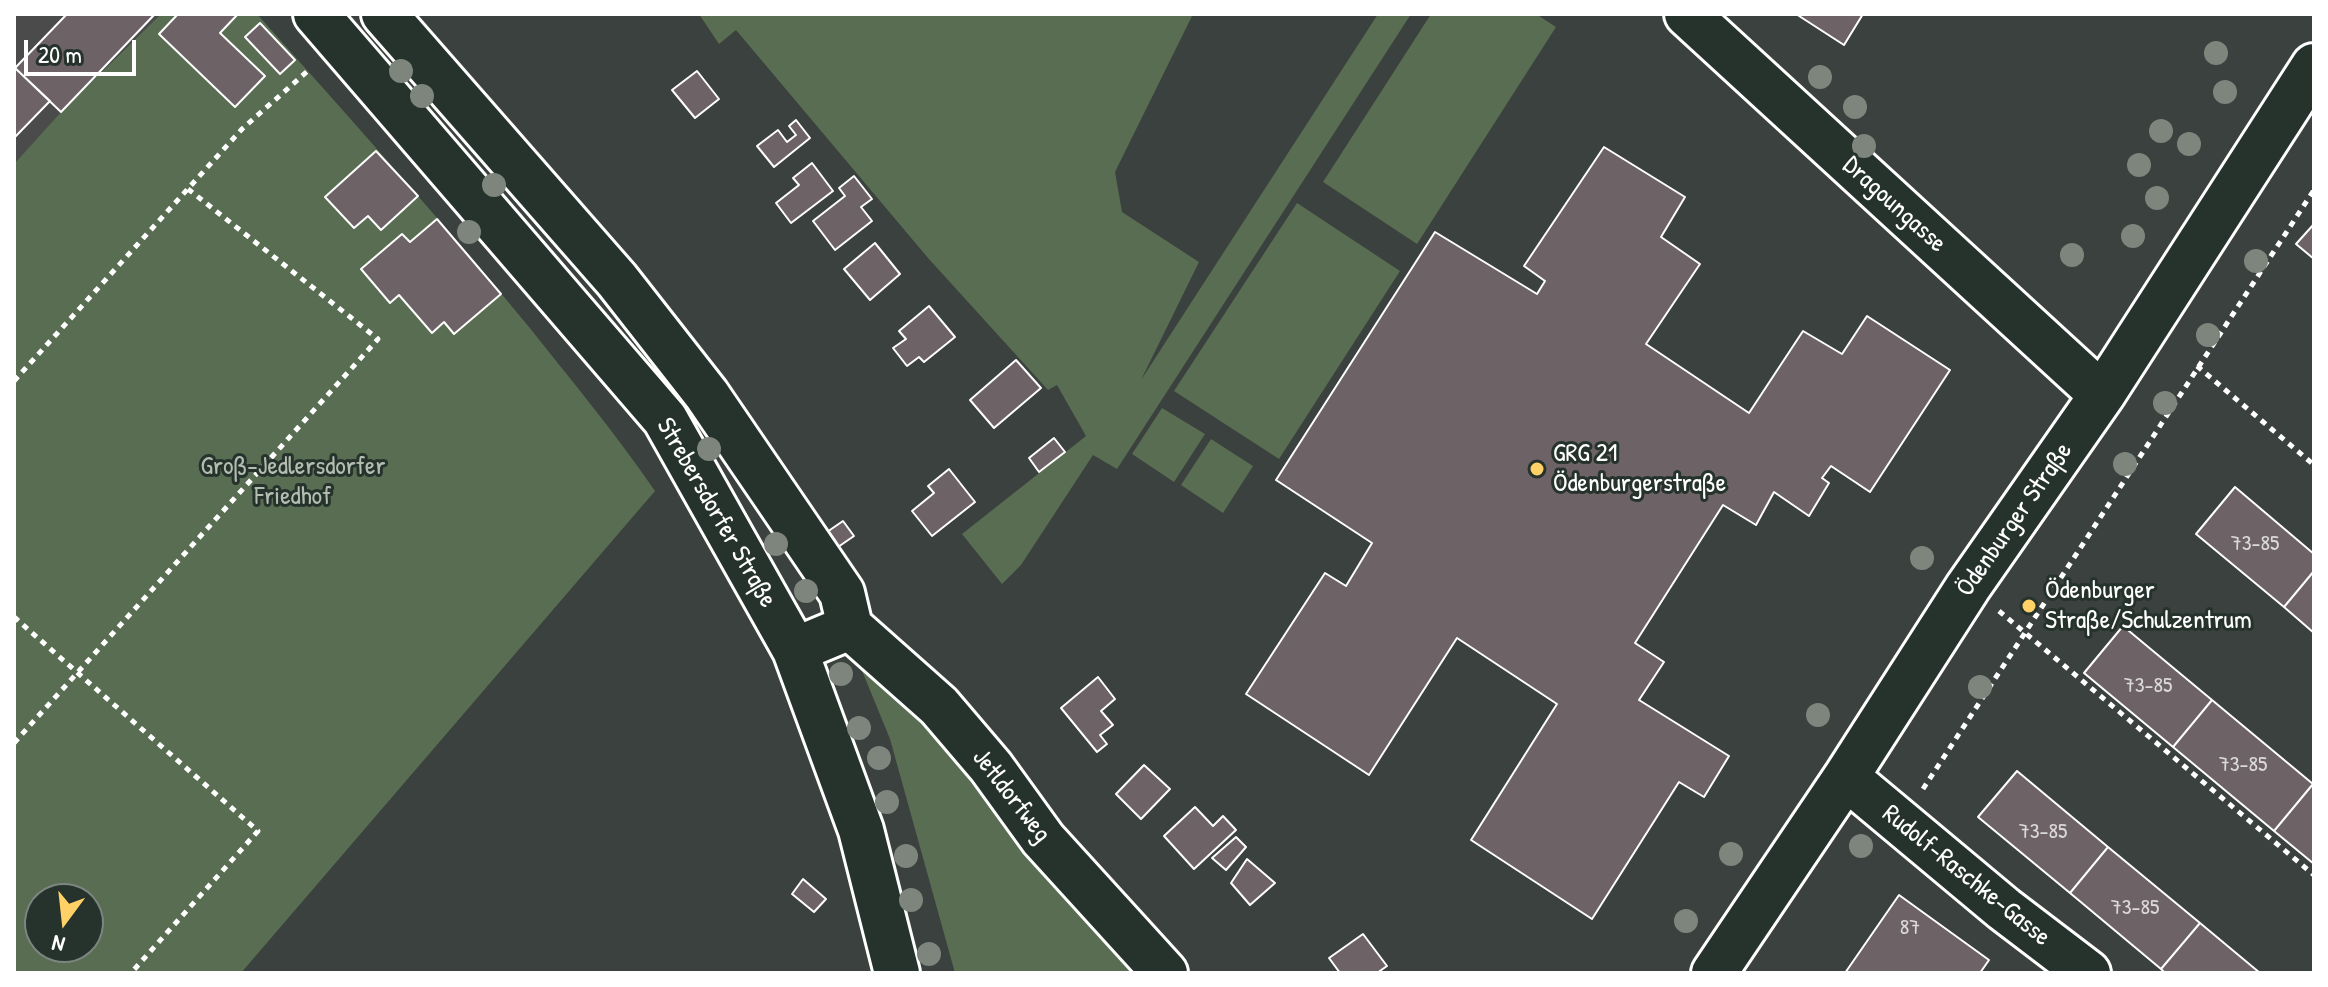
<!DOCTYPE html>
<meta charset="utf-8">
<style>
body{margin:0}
#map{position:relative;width:2328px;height:987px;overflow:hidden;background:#3b413e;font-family:"Patrick Hand",sans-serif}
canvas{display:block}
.frame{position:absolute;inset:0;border:16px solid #fff;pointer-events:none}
.north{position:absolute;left:24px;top:883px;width:80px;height:80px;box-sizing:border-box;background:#26332d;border:2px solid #7d8581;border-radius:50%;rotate:195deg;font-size:22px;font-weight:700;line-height:32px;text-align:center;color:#fff}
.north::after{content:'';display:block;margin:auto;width:28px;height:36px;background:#ffd166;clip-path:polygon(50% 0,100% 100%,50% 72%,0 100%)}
.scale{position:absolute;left:24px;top:40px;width:112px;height:36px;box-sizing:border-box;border:4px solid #fff;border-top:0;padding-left:10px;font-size:24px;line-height:28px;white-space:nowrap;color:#fff;-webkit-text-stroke:6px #26332d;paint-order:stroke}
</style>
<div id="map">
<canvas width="2328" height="987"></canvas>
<div class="frame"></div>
<div class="north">N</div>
<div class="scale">20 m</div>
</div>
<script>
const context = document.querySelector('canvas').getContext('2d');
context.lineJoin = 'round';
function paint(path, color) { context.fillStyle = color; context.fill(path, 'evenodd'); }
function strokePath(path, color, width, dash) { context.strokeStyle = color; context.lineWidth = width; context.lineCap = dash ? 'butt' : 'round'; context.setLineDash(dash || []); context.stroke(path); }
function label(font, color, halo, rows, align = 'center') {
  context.font = font + ' "Patrick Hand",sans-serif'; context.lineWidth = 6; context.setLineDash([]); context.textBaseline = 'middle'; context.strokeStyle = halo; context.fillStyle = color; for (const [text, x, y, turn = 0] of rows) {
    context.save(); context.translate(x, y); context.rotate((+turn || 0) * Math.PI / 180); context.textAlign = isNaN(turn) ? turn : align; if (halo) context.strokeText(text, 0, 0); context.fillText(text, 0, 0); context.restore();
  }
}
const built = new Path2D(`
 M14 14H161L61 112 14 164Z`);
const green = new Path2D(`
 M161 14H257C349 117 441 220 529 327 572 381 616 434 655 491L241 973H14V164L61 112ZM40 899H88V947H40Z
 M699 14H1193L1115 172 1122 212 1199 262 1141 380 1378 14H1411L1117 469 1093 455 1021 565 1002 584 962 534 1086 436 1057 385 1048 390 928 258 736 30 719 44Z
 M1431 14H1536L1556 27 1417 244 1323 182Z
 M1297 203 1400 271 1279 459 1174 391Z
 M1162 408 1205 434 1174 482 1132 454Z
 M1211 439 1253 466 1223 513 1181 485Z
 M856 656 880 667 1147 973H955L890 739Z`);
const building = new Path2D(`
 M67 14H155L61 112 15 68Z
 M178 14H238L220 33 265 76 235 107 159 34Z
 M1796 14H1863L1844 45Z
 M260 23 295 60 280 74 245 37Z
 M15 68 50 101 14 138V70Z
 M697 71 719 99 695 118 672 90Z
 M796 120 810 138 774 167 757 146 778 130 787 142 796 135 789 126Z
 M1604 147 1685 197 1661 237 1700 264 1646 344 1749 413 1803 331 1842 354 1867 316 1950 370 1870 492 1831 466 1822 478 1829 483 1809 516 1774 492 1756 525 1723 505 1635 643 1664 662 1639 700 1729 756 1704 797 1679 782 1592 919 1471 840 1557 704 1457 638 1369 775 1246 694 1325 573 1346 586 1372 543 1276 480 1435 232 1537 294 1545 281 1524 266Z
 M376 151 418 196 381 230 368 216 354 228 325 197Z
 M812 163 833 191 791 223 776 203 799 185 793 178Z
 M854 176 872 199 861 207 872 221 835 250 813 221 845 196 839 188Z
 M437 219 501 294 454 334 444 322 432 333 399 295 390 303 361 269 402 234 410 242Z
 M2314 224V259L2296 244Z
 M875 243 900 274 870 300 844 269Z
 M929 306 955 337 924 362 919 357 907 366 893 348 906 339 899 331Z
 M1016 360 1041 388 994 428 970 400Z
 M1054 438 1065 452 1039 472 1029 458Z
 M949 469 975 502 932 536 912 511 934 493 928 486Z
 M2235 487 2314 554V571L2284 607 2196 534Z
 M843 521 854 536 838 547 827 532Z
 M2314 571V633L2284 607Z
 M2123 626 2212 700 2173 747 2084 673Z
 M1098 677 1115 699 1101 711 1113 725 1100 735 1107 744 1097 752 1061 708Z
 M2212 700 2313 784 2274 831 2173 747Z
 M1144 765 1170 789 1141 819 1116 794Z
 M2017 771 2108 847 2070 893 1978 817Z
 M2313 784 2314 785V864L2274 831Z
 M1195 807 1213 826 1223 816 1236 830 1194 869 1164 836Z
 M1236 837 1246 847 1226 870 1212 858Z
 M2108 847 2200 923 2161 969 2070 893Z
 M1247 859 1275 883 1250 905 1231 883Z
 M803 879 826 899 814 912 792 894Z
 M1899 895 1989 960 1980 973H1845Z
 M2200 923 2260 973H2165L2161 969Z
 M1363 934 1387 966 1377 973H1340L1329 958Z`);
const path = new Path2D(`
 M2197 366 2314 465
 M14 381 242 129 310 69
 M1999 611 2314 875
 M14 617 258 831 131 973
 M14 743 378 339 188 189
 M1923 789 2314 190`);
const minor = new Path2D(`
 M316 14 665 419 795 650 861 830 897 973
 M384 14 617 280 707 395 842 593 850 627 795 650
 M1687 14 2102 395
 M850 627 939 706 991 767 1043 839 1165 973
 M1846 777 2004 909 2088 973
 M1714 973 1846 777 1968 587 2102 395 2314 66`);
const trees = [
 [2216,53],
 [401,71],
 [1820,77],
 [2225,92],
 [422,96],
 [1855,107],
 [2161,131],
 [2189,144],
 [1864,146],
 [2139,165],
 [494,185],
 [2157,198],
 [469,232],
 [2133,236],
 [2072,255],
 [2256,261],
 [2208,335],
 [2165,403],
 [709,449],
 [2125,464],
 [776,544],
 [1922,558],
 [806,591],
 [841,674],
 [1980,687],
 [1818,715],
 [859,728],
 [879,758],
 [887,802],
 [1861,846],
 [1731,854],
 [906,856],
 [911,900],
 [1686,921],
 [929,954]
];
const markers = [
 [1537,469,8,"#ffd166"],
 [2029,606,8,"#ffd166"]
];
const numberNames = [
 ["73-85",2255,544],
 ["73-85",2148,686],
 ["73-85",2243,765],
 ["73-85",2043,832],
 ["73-85",2135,908],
 ["87",1910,928]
];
const streetNames = [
 ["Dragoungasse",1894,205,42],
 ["Strebersdorfer Straße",716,513,60],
 ["Ödenburger Straße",2015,520,-55],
 ["Jetldorfweg",1011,796,52],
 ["Rudolf-Raschke-Gasse",1966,876,39]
];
const poiNames = [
 ["GRG 21",1553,454],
 ["Ödenburgerstraße",1553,484],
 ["Ödenburger",2045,591],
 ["Straße/Schulzentrum",2045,621]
];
const parkNames = [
 ["Groß-Jedlersdorfer",293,467],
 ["Friedhof",293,497]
];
paint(built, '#4a4b4a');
paint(green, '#586d51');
paint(building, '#6d6367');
strokePath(building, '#fff', 2);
strokePath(minor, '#fff', 50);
strokePath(path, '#fff', 5, [6, 6]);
strokePath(minor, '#26332d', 44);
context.fillStyle = '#7e857d';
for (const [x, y] of trees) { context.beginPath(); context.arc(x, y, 12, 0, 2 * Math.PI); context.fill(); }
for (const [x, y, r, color] of markers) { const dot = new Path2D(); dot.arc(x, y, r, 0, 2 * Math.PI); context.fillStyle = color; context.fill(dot); strokePath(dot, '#26332d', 3); }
label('22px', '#dad8d9', null, numberNames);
label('26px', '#fff', '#26332d', streetNames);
label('26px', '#fff', '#26332d', poiNames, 'left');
label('26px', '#b4bdb1', '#26332d', parkNames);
</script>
